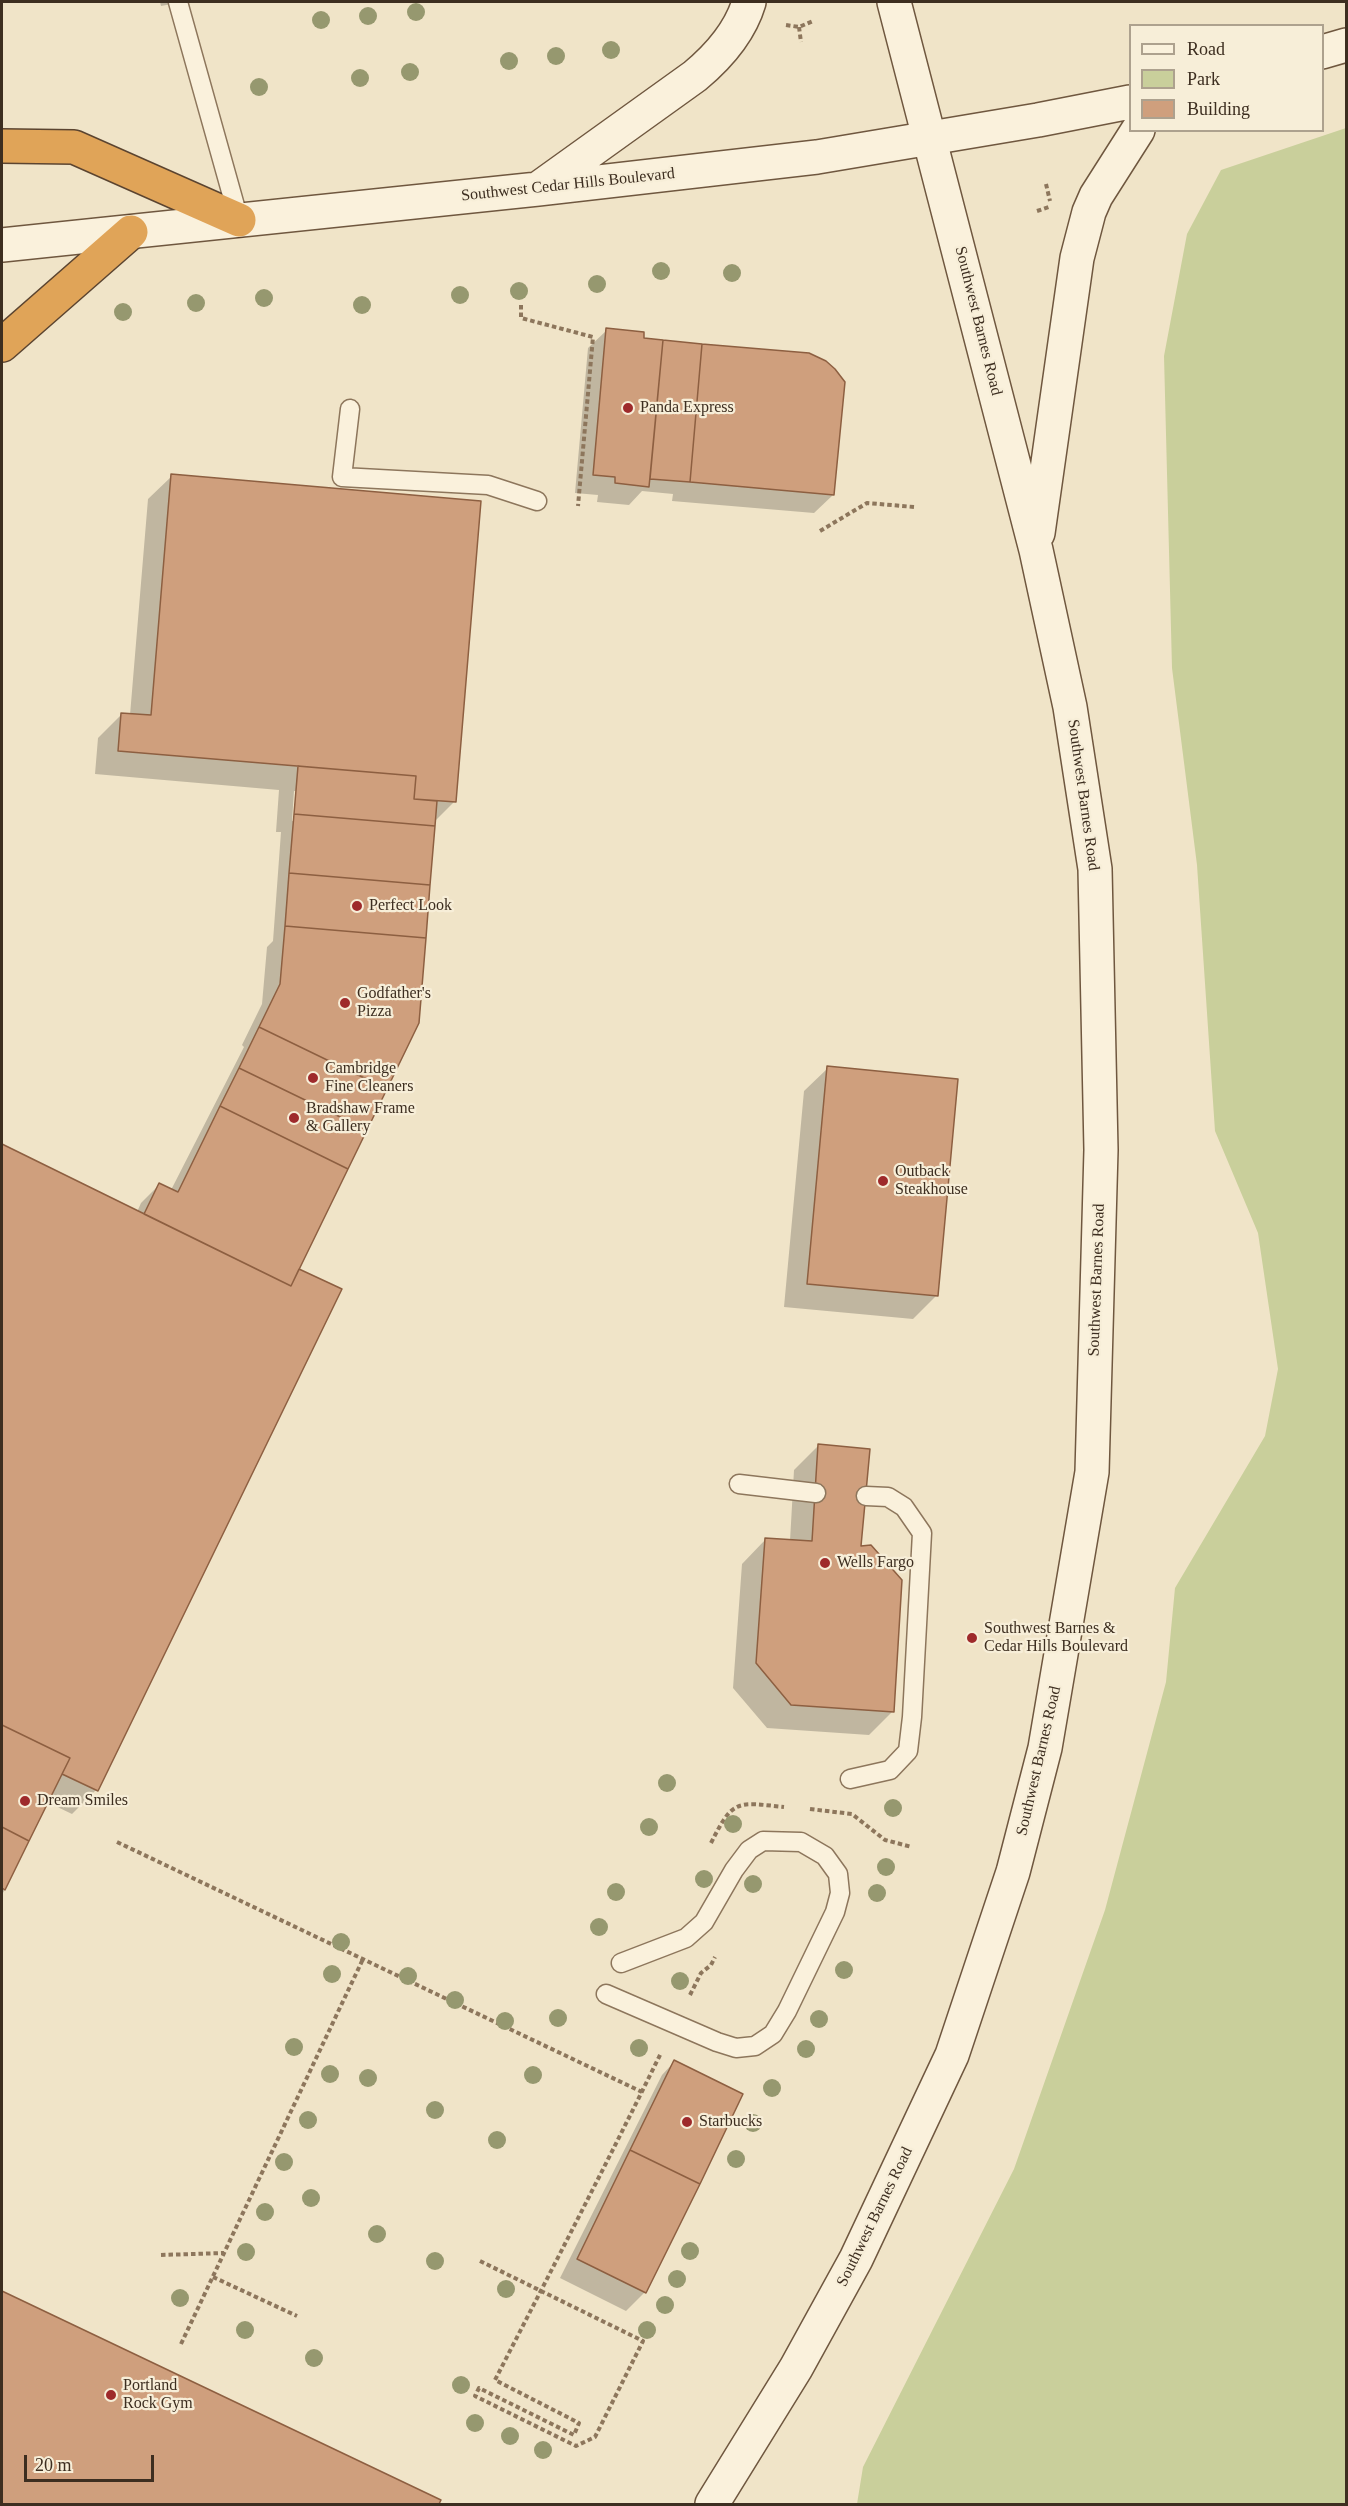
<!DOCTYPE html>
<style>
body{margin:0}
#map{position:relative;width:1348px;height:2506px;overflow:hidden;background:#f0e4c8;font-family:Georgia,serif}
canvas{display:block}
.frame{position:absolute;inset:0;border:3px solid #3d2e20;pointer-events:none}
.legend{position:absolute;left:1129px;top:24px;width:195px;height:108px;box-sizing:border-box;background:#f7eed8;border:2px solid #ada18e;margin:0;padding:8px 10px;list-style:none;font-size:18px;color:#3d2e20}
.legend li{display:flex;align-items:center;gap:12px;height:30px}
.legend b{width:30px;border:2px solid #ada18e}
.scale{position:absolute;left:24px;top:2455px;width:130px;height:27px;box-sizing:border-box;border:3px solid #3d2e20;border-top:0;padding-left:8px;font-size:18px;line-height:21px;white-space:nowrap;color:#3d2e20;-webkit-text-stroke:4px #f7eed8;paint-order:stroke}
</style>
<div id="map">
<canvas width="1348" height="2506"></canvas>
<div class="frame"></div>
<ul class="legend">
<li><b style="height:8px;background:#faf1dc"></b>Road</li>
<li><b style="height:16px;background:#c9cf9b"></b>Park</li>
<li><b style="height:16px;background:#cf9f7d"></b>Building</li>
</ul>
<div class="scale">20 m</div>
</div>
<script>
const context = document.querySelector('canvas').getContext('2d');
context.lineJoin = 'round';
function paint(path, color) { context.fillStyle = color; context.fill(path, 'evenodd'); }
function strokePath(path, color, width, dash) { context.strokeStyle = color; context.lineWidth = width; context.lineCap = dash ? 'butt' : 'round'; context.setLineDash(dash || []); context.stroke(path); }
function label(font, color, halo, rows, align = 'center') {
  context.font = font + ' Georgia,serif'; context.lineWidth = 4.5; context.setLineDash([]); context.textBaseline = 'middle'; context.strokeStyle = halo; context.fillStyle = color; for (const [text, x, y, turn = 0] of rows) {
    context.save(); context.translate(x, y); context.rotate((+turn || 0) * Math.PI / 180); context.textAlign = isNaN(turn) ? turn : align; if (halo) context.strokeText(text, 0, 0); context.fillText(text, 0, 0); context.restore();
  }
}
const green = new Path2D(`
 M1346 128V2504H857L863 2467 1014 2169 1105 1910 1166 1682 1175 1588 1265 1436 1278 1369 1258 1233 1215 1131 1197 865 1172 668 1164 356 1187 234 1221 170Z`);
const shadow = new Path2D(`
 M160 2H182L161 6Z
 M607 330 642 340 808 355 833 495 814 513 672 501 673 494 642 491 629 505 597 502 598 495 575 493 588 348Z
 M172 476 454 802 434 822 294 1275 340 1290 96 1790 72 1814 47 1802 2 1895V1146L137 1212 141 1203 159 1185 171 1190 244 1047 242 1045 262 1004 267 947 273 941 281 832H276L279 790 95 774 98 738 122 714 130 715 148 499ZM294 791H297L295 821H292Z
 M828 1068 937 1295 913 1319 784 1307 804 1091Z
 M818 1446 859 1548 893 1711 869 1735 767 1728 733 1688 742 1564 765 1540 790 1541 794 1470Z
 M674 2062 645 2292 626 2311 560 2278 662 2075Z
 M2 2292 439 2501 437 2504H2Z`);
const building = new Path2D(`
 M606 328 644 332V338L663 340 649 487 615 483V477L593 475Z
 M663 340 702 344 690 482 650 479Z
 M702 344 809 353 826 361 835 369 845 382 834 495 690 482Z
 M171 474 481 501 456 802 414 799 416 776 118 751 121 713 151 715Z
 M298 766 416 776 414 799 437 801 435 826 294 814Z
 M294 814 435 826 430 885 289 873Z
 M289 873 430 885 426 938 285 926Z
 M285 926 426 938 419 1023 387 1089 259 1027 280 984Z
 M259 1027 387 1089 367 1130 239 1068Z
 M827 1066 958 1079 938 1296 807 1284Z
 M239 1068 367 1130 348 1169 220 1106Z
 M220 1106 348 1169 291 1286 144 1214 159 1183 178 1192Z
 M2 1144 291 1286 299 1269 342 1289 98 1791 62 1774 70 1758 2 1725Z
 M818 1444 870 1449 861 1546 871 1545 902 1580 894 1712 791 1705 756 1663 765 1538 812 1541Z
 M2 1725 70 1758 29 1841 2 1827Z
 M2 1827 29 1841 5 1890 2 1888Z
 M674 2060 743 2094 700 2184 630 2150Z
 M630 2150 700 2184 646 2293 577 2259Z
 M2 2291 441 2500 439 2504H2Z`);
const path = new Path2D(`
 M786 25 799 27 813 21
 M799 27 801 42
 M1046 184 1050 201
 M1037 211 1049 207
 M521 305V318L593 337 578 506
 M820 531 867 503 914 507
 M810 1809 852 1814 885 1840 912 1847
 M117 1842 642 2092
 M711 1843C733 1799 736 1802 784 1807
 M690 1995 701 1973 711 1965 715 1957
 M161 2255 224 2253
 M480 2261 643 2341 595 2437 576 2446 475 2396 479 2388 574 2435 579 2423 495 2380C551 2271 607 2163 661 2053
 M213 2277 297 2316
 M181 2344 363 1959`);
const service = new Path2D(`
 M178 2 239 220
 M350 409 342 477 488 485 537 501
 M739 1484 816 1493
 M850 1779 890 1770 908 1751 912 1717 922 1533 904 1507 888 1497 866 1496
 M606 1994 717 2042 736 2048 755 2046 773 2034 787 2011 835 1912 840 1893 838 1874 825 1856 801 1842 763 1841 749 1850 734 1870 704 1922 686 1938 621 1963`);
const secondary = new Path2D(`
 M1322 52 1346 45
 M539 188 695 76C719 56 740 32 749 2
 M2 245 538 189 817 157 1038 120 1130 102
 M1038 533 1077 258 1089 212 1096 196 1138 130
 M712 2504 796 2368 856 2259 952 2055 1013 1872 1045 1748 1092 1472 1101 1150 1095 869 1070 707 1036 550 894 2`);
const motorway = new Path2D(`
 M2 146 74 147 239 220
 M2 345 131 232`);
const trees = [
 [416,12],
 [368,16],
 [321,20],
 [611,50],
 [556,56],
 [509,61],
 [410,72],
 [360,78],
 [259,87],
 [661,271],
 [732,273],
 [597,284],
 [519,291],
 [460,295],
 [264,298],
 [196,303],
 [362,305],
 [123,312],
 [667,1783],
 [893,1808],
 [733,1824],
 [649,1827],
 [886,1867],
 [704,1879],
 [753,1884],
 [616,1892],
 [877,1893],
 [599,1927],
 [341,1942],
 [844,1970],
 [332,1974],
 [408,1976],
 [680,1981],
 [455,2000],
 [558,2018],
 [819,2019],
 [505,2021],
 [294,2047],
 [639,2048],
 [806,2049],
 [330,2074],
 [533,2075],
 [368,2078],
 [772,2088],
 [435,2110],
 [308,2120],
 [753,2123],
 [497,2140],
 [736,2159],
 [284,2162],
 [311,2198],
 [265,2212],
 [377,2234],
 [690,2251],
 [246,2252],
 [435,2261],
 [677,2279],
 [506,2289],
 [180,2298],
 [665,2305],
 [245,2330],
 [647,2330],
 [314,2358],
 [461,2385],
 [475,2423],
 [510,2436],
 [543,2450]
];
const markers = [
 [628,408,6,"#9e2a2b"],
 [357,906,6,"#9e2a2b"],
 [345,1003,6,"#9e2a2b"],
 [313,1078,6,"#9e2a2b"],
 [294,1118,6,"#9e2a2b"],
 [883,1181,6,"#9e2a2b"],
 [825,1563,6,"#9e2a2b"],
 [972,1638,6,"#9e2a2b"],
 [25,1801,6,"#9e2a2b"],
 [687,2122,6,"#9e2a2b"],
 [111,2395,6,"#9e2a2b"]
];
const streetNames = [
 ["Southwest Cedar Hills Boulevard",568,185,-6],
 ["Southwest Barnes Road",978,321,76],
 ["Southwest Barnes Road",1083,795,82],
 ["Southwest Barnes Road",1097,1280,-88],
 ["Southwest Barnes Road",1039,1761,-77],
 ["Southwest Barnes Road",875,2217,-64]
];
const poiNames = [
 ["Panda Express",640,408],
 ["Perfect Look",369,906],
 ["Godfather's",357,994],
 ["Pizza",357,1012],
 ["Cambridge",325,1069],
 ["Fine Cleaners",325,1087],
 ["Bradshaw Frame",306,1109],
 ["& Gallery",306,1127],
 ["Outback",895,1172],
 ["Steakhouse",895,1190],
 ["Wells Fargo",837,1563],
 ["Southwest Barnes &",984,1629],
 ["Cedar Hills Boulevard",984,1647],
 ["Dream Smiles",37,1801],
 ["Starbucks",699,2122],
 ["Portland",123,2386],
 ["Rock Gym",123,2404]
];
paint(green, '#c9cf9b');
paint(shadow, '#0003');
paint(building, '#cf9f7d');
strokePath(building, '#8d5f41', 1.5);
strokePath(service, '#8d765c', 21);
strokePath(secondary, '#6f573f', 36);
strokePath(motorway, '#5b4430', 36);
strokePath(path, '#8d765c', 4, [4.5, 3]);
strokePath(service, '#faf1dc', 18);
strokePath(secondary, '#faf1dc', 33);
strokePath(motorway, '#e0a458', 33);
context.fillStyle = '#96986f';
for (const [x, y] of trees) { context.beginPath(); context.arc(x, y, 9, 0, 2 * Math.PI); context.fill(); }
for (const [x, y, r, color] of markers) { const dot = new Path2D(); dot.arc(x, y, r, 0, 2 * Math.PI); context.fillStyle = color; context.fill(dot); strokePath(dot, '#f7eed8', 2); }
label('16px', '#3d2e20', '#f7eed8', streetNames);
label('16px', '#3d2e20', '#f7eed8', poiNames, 'left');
</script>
